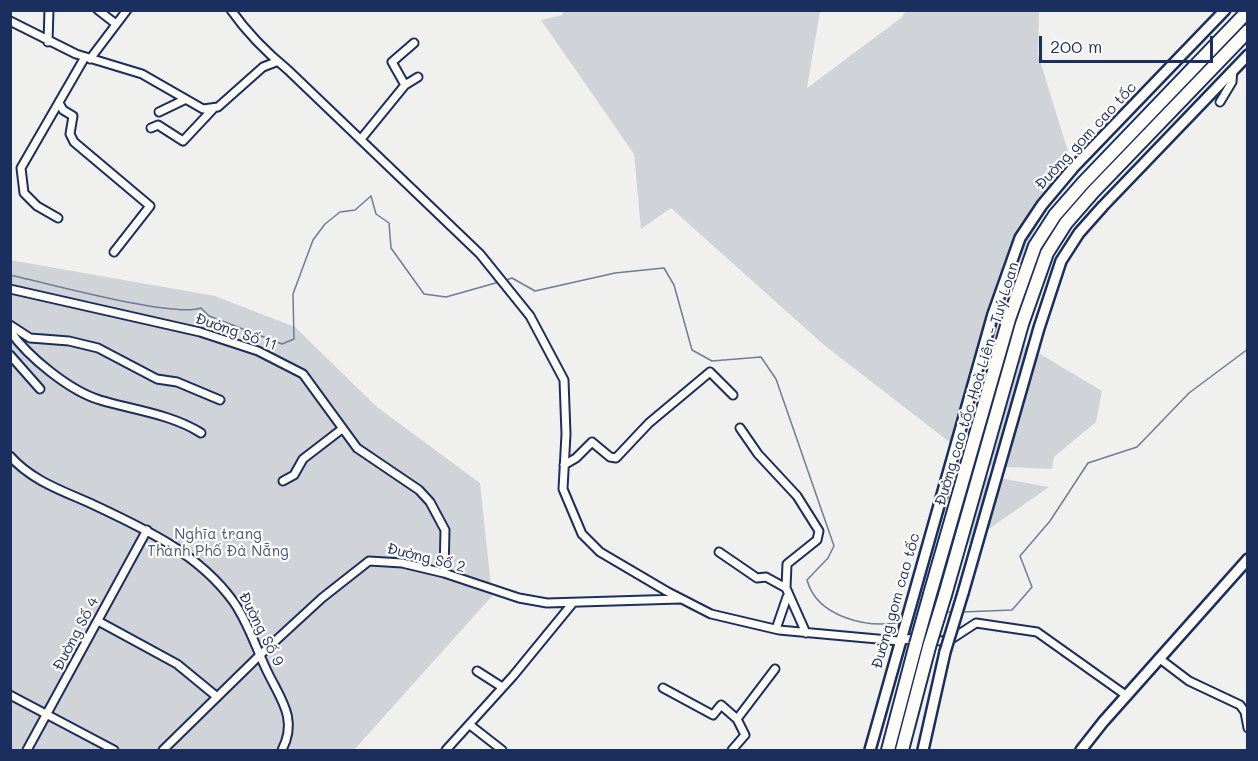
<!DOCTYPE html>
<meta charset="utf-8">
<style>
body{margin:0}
#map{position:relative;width:1258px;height:761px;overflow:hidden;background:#f0f0ee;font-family:Mali,sans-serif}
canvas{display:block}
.frame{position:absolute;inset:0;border:12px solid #1b2f5e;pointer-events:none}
.scale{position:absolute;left:1039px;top:36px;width:174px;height:27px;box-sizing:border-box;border:3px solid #1b2f5e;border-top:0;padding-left:8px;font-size:18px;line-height:21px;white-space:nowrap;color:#1b2f5e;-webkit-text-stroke:4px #fdfcf7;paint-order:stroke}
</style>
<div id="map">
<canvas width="1258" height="761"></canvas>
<div class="frame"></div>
<div class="scale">200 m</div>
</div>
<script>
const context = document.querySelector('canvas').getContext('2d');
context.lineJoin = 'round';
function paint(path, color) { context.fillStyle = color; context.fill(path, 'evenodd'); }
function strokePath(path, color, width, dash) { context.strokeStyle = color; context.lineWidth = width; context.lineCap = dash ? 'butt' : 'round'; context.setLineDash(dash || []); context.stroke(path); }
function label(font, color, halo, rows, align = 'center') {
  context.font = font + ' Mali,sans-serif'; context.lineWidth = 4.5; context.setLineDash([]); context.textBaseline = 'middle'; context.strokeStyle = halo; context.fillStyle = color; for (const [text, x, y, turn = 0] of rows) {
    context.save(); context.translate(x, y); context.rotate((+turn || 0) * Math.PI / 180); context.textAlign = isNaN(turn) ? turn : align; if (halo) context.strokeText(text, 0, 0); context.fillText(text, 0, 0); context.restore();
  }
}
const green = new Path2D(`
 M563 10 820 11 807 88 901 18 906 11H1039L1038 54 1070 158 1018 265 961 451 824 345 671 208 641 229 634 154 541 20 562 15Z
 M10 260 215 296 295 327 377 407 480 483 492 596 354 750H11Z
 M1020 342 1102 391 1096 422 1054 457 1052 469 983 466Z
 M982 475 1049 487 966 545Z`);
const stream = new Path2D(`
 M10 275C47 283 173 318 201 308L209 316 282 344 294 339 293 294 313 240 325 224 340 212 355 210 371 196 376 214 389 223 391 248 424 294 446 297 499 282
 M503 281 512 278 535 291 615 273 664 268 674 285 692 350 712 361 761 357 776 379 834 546 828 558 807 580C817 617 867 629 902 622
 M962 612 1012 610 1032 587 1020 556 1050 521 1088 463 1137 447 1189 393 1248 349
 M944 613 954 611`);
const street = new Path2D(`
 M98 10 116 24
 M231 10C248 34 266 52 288 70L480 254 530 316 564 380 566 434 563 489 582 534 600 552 668 592 711 614 779 630 899 641 921 636 940 641 950 640 976 623 1037 632 1127 696
 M10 21 76 54 142 74 203 109 218 107 263 67 276 62
 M48 42 49 10
 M90 59 127 10
 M405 85 392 62 414 43
 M1220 102 1232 82 1233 70
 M59 103 63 110 73 116 70 134 74 142 150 206 114 252
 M159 112 184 100
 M151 128 158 125 183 141 213 109
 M361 139 405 85 418 77
 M58 218 37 206 24 193 21 168 85 57
 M10 289 200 332 258 351 303 374 357 448 419 490 430 502 445 530 444 573
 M10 325 30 338 69 341 98 348 157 379 177 382 220 400
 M10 331C28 357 70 391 100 400 133 410 171 414 201 433
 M10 355 40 389
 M740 428 758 454 797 496 819 531 817 540 787 564 786 588
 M10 456C32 481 63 491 92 504 145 529 198 553 233 601 248 622 256 648 267 671 281 700 298 719 282 750
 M564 465 576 458 592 442 610 457 616 458 649 423 710 372 733 395
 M283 481 294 475 303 459 342 429
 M719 552 757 578 766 577 786 588 806 633
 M98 621 177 664 216 696
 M776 629 787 597
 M1160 659 1189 681 1240 705 1245 712 1248 728
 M477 671 502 687
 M663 688 713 715 721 705 737 719 745 735 732 750
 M10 695 114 750
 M737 719 775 669
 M470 725 502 750
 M27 750 147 530
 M163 750 260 655 322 598 369 561 402 563 444 573 519 598 547 603 680 599
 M446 750 513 676 572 604`);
const secondary = new Path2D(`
 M963 593 1039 328 1061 261 1079 233 1103 206 1248 55
 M870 750 993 314 1020 238 1042 205 1073 168 1225 10
 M923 750 945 652
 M1081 750 1103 722 1248 559`);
const highway = new Path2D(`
 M930 594 1009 319 1035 246 1055 215 1083 183 1248 11
 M945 595 1022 324 1047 253 1066 223 1093 192 1248 31
 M888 750 916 644
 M902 750 929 647`);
const secondaryBridge = new Path2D(`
 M945 652 963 593`);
const highwayBridge = new Path2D(`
 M916 644 930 594
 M929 647 945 595`);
const streetNames = [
 ["Đường gom cao tốc",1086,136,-47],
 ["Đường Số 11",236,332,19],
 ["Đường cao tốc Hoà Liên - Tuý Loan",977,384,-73],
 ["Đường Số 2",426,558,14],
 ["Đường gom cao tốc",896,601,-74],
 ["Đường Số 9",261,629,63],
 ["Đường Số 4",76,634,-62]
];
const parkNames = [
 ["Nghĩa trang",218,534],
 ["Thành Phố Đà Nẵng",218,551]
];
paint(green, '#d0d3d8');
strokePath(stream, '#6f7b97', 1.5);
strokePath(street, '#1b2f5e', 11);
strokePath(secondary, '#1b2f5e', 14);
strokePath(highway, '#1b2f5e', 16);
strokePath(street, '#fdfcf7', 7);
strokePath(secondary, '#fdfcf7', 9);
strokePath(highway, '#fdfcf7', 12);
strokePath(secondaryBridge, '#1b2f5e', 14, []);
strokePath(highwayBridge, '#1b2f5e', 16, []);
strokePath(secondaryBridge, '#fdfcf7', 9);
strokePath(highwayBridge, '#fdfcf7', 12);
label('15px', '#1b2f5e', '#fdfcf7', streetNames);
label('15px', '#48587c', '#fdfcf7', parkNames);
</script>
